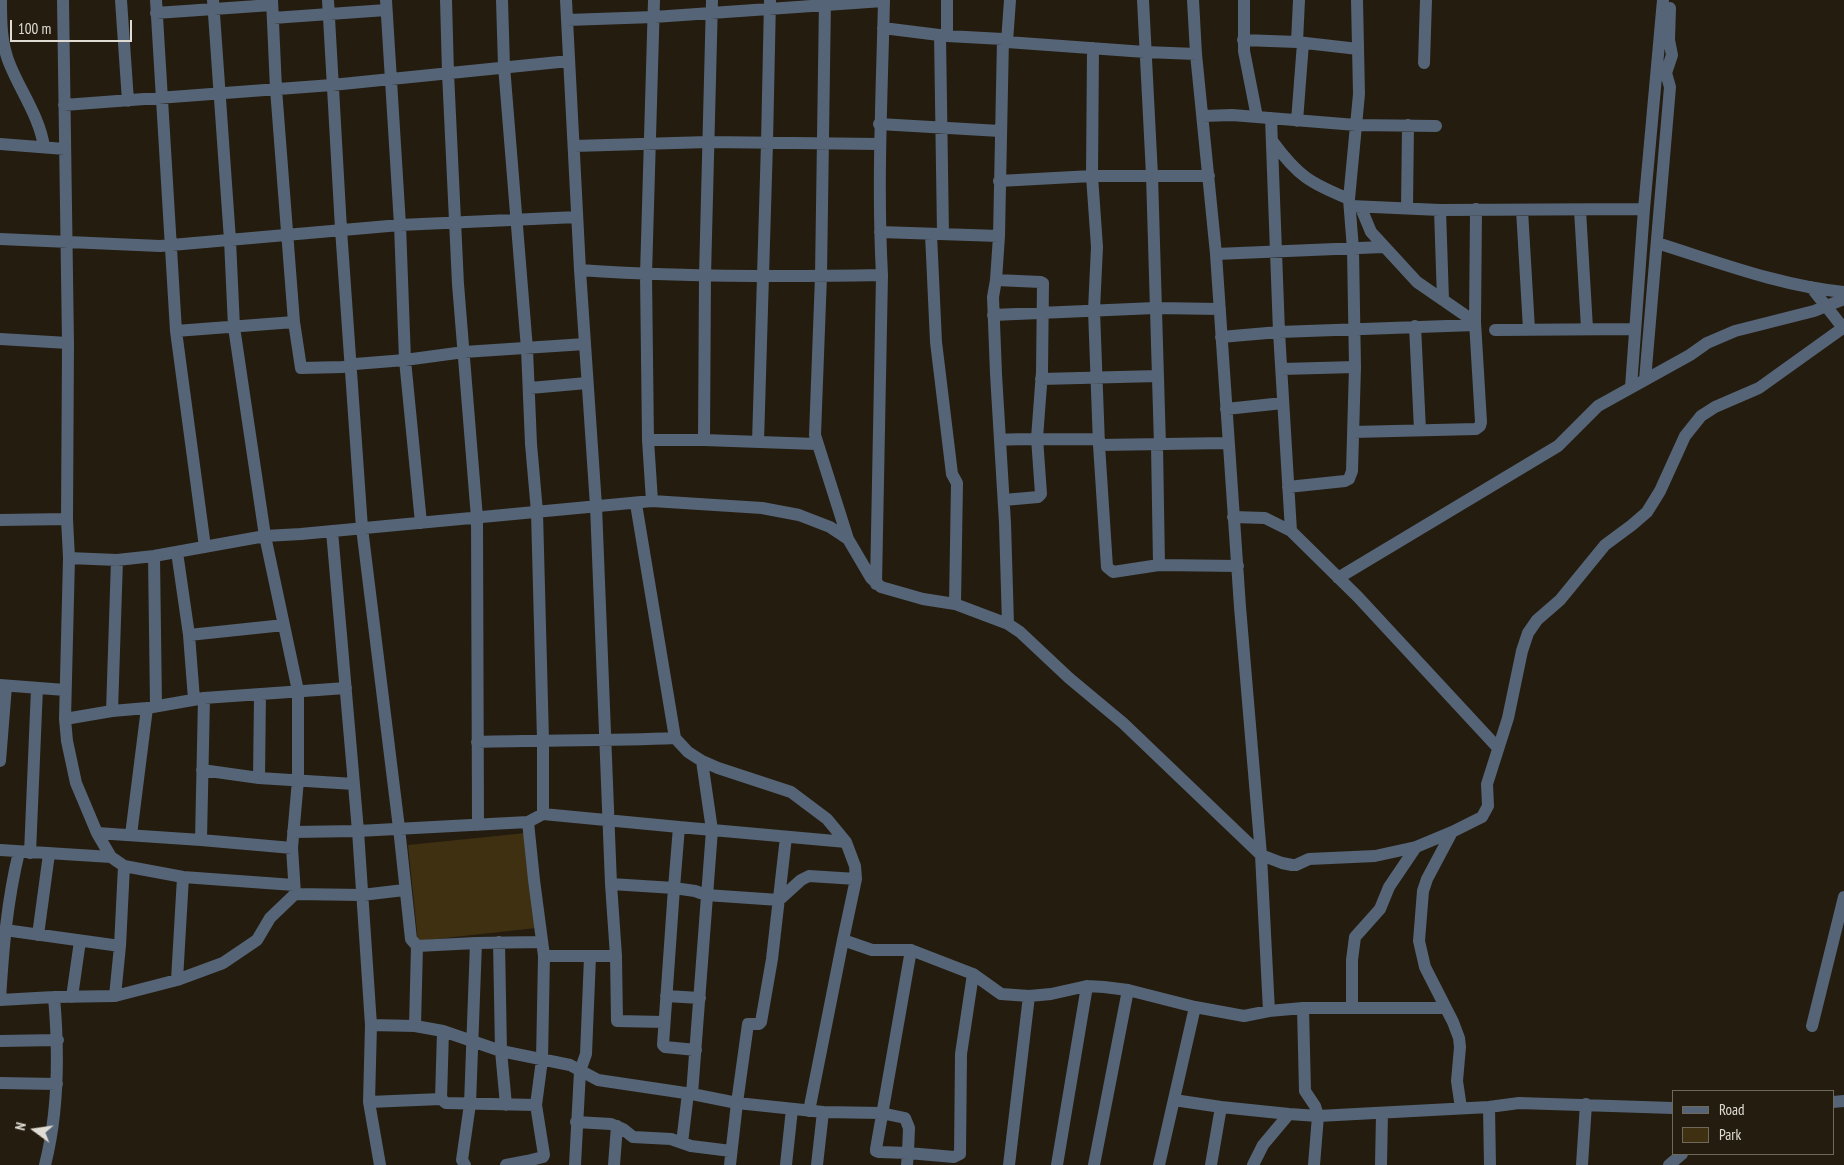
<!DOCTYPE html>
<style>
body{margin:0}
#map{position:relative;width:1844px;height:1165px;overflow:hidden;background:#241c0f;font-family:"PT Sans Narrow",sans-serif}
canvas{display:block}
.legend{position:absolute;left:1672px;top:1090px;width:162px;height:65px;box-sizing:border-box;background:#241c0f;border:1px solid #6f695d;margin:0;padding:6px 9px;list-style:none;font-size:15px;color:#e0dcd3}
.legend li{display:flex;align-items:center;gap:10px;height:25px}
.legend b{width:25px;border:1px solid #6f695d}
.north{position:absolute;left:10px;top:1105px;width:50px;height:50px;-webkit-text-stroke:4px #241c0f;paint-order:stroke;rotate:284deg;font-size:14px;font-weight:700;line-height:20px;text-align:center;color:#e0dcd3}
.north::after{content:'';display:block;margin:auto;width:18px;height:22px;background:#e0dcd3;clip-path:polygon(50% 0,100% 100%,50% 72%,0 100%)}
.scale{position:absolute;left:10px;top:20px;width:122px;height:22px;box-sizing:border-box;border:2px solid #e0dcd3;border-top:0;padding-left:6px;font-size:15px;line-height:18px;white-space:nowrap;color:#e0dcd3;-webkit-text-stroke:4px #241c0f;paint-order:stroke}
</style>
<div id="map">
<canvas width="1844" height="1165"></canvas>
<ul class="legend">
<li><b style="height:6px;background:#556476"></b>Road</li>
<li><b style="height:14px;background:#3f3011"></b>Park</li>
</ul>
<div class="north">N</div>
<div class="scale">100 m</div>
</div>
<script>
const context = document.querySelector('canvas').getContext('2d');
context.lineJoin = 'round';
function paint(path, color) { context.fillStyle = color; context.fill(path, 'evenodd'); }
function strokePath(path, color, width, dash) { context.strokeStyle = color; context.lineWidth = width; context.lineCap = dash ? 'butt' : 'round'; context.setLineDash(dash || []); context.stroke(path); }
const green = new Path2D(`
 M526 833 536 928 418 941 408 845Z`);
const minor = new Path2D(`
 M1 0C1 22 1 44 10 65 21 92 40 118 44 147
 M121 0 128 101
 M156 0 176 331 205 547
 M213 0 230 240 234 327 265 536 298 691V780L292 848 295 894
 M272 0 276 89 294 322 301 368 343 367 355 364 405 360 464 352 585 344
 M328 0 341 229 362 528 399 828 411 939 417 946 476 943 541 942
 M386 0 400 225 405 360 421 523
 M446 0 448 73 458 284 477 518 478 825
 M502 0 504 66 527 349 531 444 537 512 543 740V814
 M566 0 580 270 596 506 611 884 616 956 617 1021 664 1022
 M825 0 821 276 815 435 848 539
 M1143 0 1152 175 1160 445
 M1193 0 1196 54 1216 254 1240 607 1261 855 1269 1011
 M1244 0V51L1257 117 1356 125 1436 126
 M156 13 272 5
 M273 18 386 10
 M567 20 654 17 883 1
 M883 28 947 36 1003 39 1007 42 1145 52 1196 54
 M940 35 943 234
 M947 36V0
 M1003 39 999 236 996 280 993 297 996 374 1005 523 1008 624
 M1243 40 1297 42 1358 49
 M1007 42 1010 0
 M1297 42 1299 0
 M1093 48 1092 176 1097 247 1094 310 1099 445 1107 567 1113 572 1159 565 1238 566
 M1424 63 1426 0
 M64 105 332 85 569 61
 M1203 116 1232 115 1257 117
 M1271 118 1279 332 1291 531
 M1297 121 1303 43
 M879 124 1000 131
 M1273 142C1298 176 1310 183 1349 199
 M0 144 65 149
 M574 146 708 142 879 144
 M999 181 1092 176H1209
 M1351 206 1440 210 1644 209
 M1361 208 1371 232 1417 282 1475 322
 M1407 208 1408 125
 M1440 210 1443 300
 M1522 210 1529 329
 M1580 210 1587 328
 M880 232 999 236
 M931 234 936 342 952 474 957 483 955 604
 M0 239 160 246 400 225 577 217
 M1657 243C1718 262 1780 286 1844 292
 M1216 254 1383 247
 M580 270C680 277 781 277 882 275
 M996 280 1041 282 1043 283 1042 372 1037 438 1041 494 1038 497 1004 500
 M1811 287 1844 329
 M993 315 1155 308 1220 309
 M1415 326 1420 430
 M1495 330 1635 329
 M176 331 294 322
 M1221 337 1279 332 1475 325
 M0 339 68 343
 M1282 369 1355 367
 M1041 379 1158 376
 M1645 380 1670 87 1666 73 1672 55 1669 40 1670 8
 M1631 387 1644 209 1663 0
 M530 388 587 383
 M1226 409 1283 403
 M1353 432 1476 429 1480 426 1481 422 1475 322 1476 209
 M648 440H704L816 444
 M704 440 705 276 712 0
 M1000 440C1033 438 1066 440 1099 439
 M758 442 767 143 770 0
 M1099 445 1228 443
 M1157 445 1159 565
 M1288 487 1345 481 1349 479 1352 471 1355 367 1353 249 1349 199 1359 94 1357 0
 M652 501 648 440 646 275 654 0
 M636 504 675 738
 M1233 517 1265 518 1291 531 1358 597 1498 748
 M0 520 67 519
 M332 531 358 831 371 1025 369 1102 380 1165
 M177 552 189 635 194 699
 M154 556 156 705
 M69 558 117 560 154 556 265 536 301 534 652 501 762 508 799 515 830 527 848 539 871 578 881 587 923 599 955 604 1008 624 1020 632 1069 678 1123 723 1261 855 1282 863 1292 865H1296L1309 859 1375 856 1416 847 1452 832 1482 817 1488 806 1487 784 1508 718 1522 651 1528 633 1537 620 1560 600 1605 545 1632 525 1647 512 1660 491 1685 436 1701 416 1715 407 1759 388 1844 327
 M1338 578 1558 446 1598 406 1690 355 1707 343 1735 331 1814 311 1844 299
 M876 584 882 275C877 183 882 92 884 0
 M189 635 284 625
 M0 685 65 690
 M112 711 117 560
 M65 719 112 711 147 708 204 698 346 688
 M477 742C543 740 609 741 675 738L688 752 702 761 718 768 791 792 827 819 846 842 855 866 856 879 843 940 872 950H911L973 974 1001 994 1029 996 1051 994 1087 986 1104 987 1128 990 1195 1007 1244 1016 1269 1011 1303 1008H1446
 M0 761 6 686
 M202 770 259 778 354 784
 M259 778 260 694
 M679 827 846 842
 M293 832 358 831 528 822 543 814 679 827 674 888 695 891 706 895 779 900 801 880 809 876 856 879
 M1452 832 1427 879 1423 891 1419 941 1425 967 1453 1022 1459 1038 1460 1047 1457 1081 1461 1108
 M97 833 201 840 292 848
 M131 835 147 708
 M201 840 204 698
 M0 850 111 857
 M30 853 37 688
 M124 866 183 877 294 885
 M611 884 674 888 663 1045 665 1047 696 1050
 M5 930 120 946
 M38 935 49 854
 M499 942 501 1051 506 1105
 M544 956H616
 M177 980 183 877
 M115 996 177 980 223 963 257 940 270 918 295 894 362 895 404 890
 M666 996 700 998
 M72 997 80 941
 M0 1000C3 950 7 901 19 852
 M0 1000 54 997
 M1303 1008 1305 1091 1315 1106 1318 1116 1314 1165
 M1352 1008V960L1355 937 1380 909 1389 887 1416 847
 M371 1025 415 1026 443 1031 501 1051 570 1065 598 1080 692 1094 737 1103 823 1112 881 1113 905 1118 909 1128 908 1153 954 1157 960 1154 961 1054 973 974
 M415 1026 417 946
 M1812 1026 1844 897
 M0 1041 58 1040
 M0 1083 57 1084
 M692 1094 712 830 702 761
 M441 1099 443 1031
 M1174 1100 1221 1107
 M369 1102 441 1099 446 1103 536 1105 542 1060 544 956 534 880 528 822
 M1833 1102 1844 1101
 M1489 1107 1490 1165
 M809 1111 843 940
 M576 1122 611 1124 623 1129 633 1137 671 1139 691 1146 731 1151
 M682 1143 688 1093
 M45 1165C59 1110 59 1053 54 997L115 996 120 946 124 866 111 857 97 833 76 783 67 741 65 719 69 558 67 519 68 343 63 0
 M465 1165 462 1160 470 1104 476 943
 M506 1165 527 1161
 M527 1165V1161L543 1157 544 1155 536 1105
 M575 1165 580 1071 586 1054 590 957
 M614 1165 617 1126
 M730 1165 737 1103 748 1024H759L761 1022 772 959 786 837
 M786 1165 792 1109
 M817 1165 823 1112
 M907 1165 908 1153 879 1152 876 1151V1149L911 950
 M1009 1165 1029 996
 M1057 1165 1087 986
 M1094 1165 1128 990
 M1159 1165 1195 1007
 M1211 1165 1221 1107 1289 1114 1318 1116 1489 1107 1519 1103 1673 1108
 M1253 1165 1263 1145 1289 1114
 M1381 1165 1382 1113
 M1582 1165 1586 1104
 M1669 1165 1682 1154`);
paint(green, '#3f3011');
strokePath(minor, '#556476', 12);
</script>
